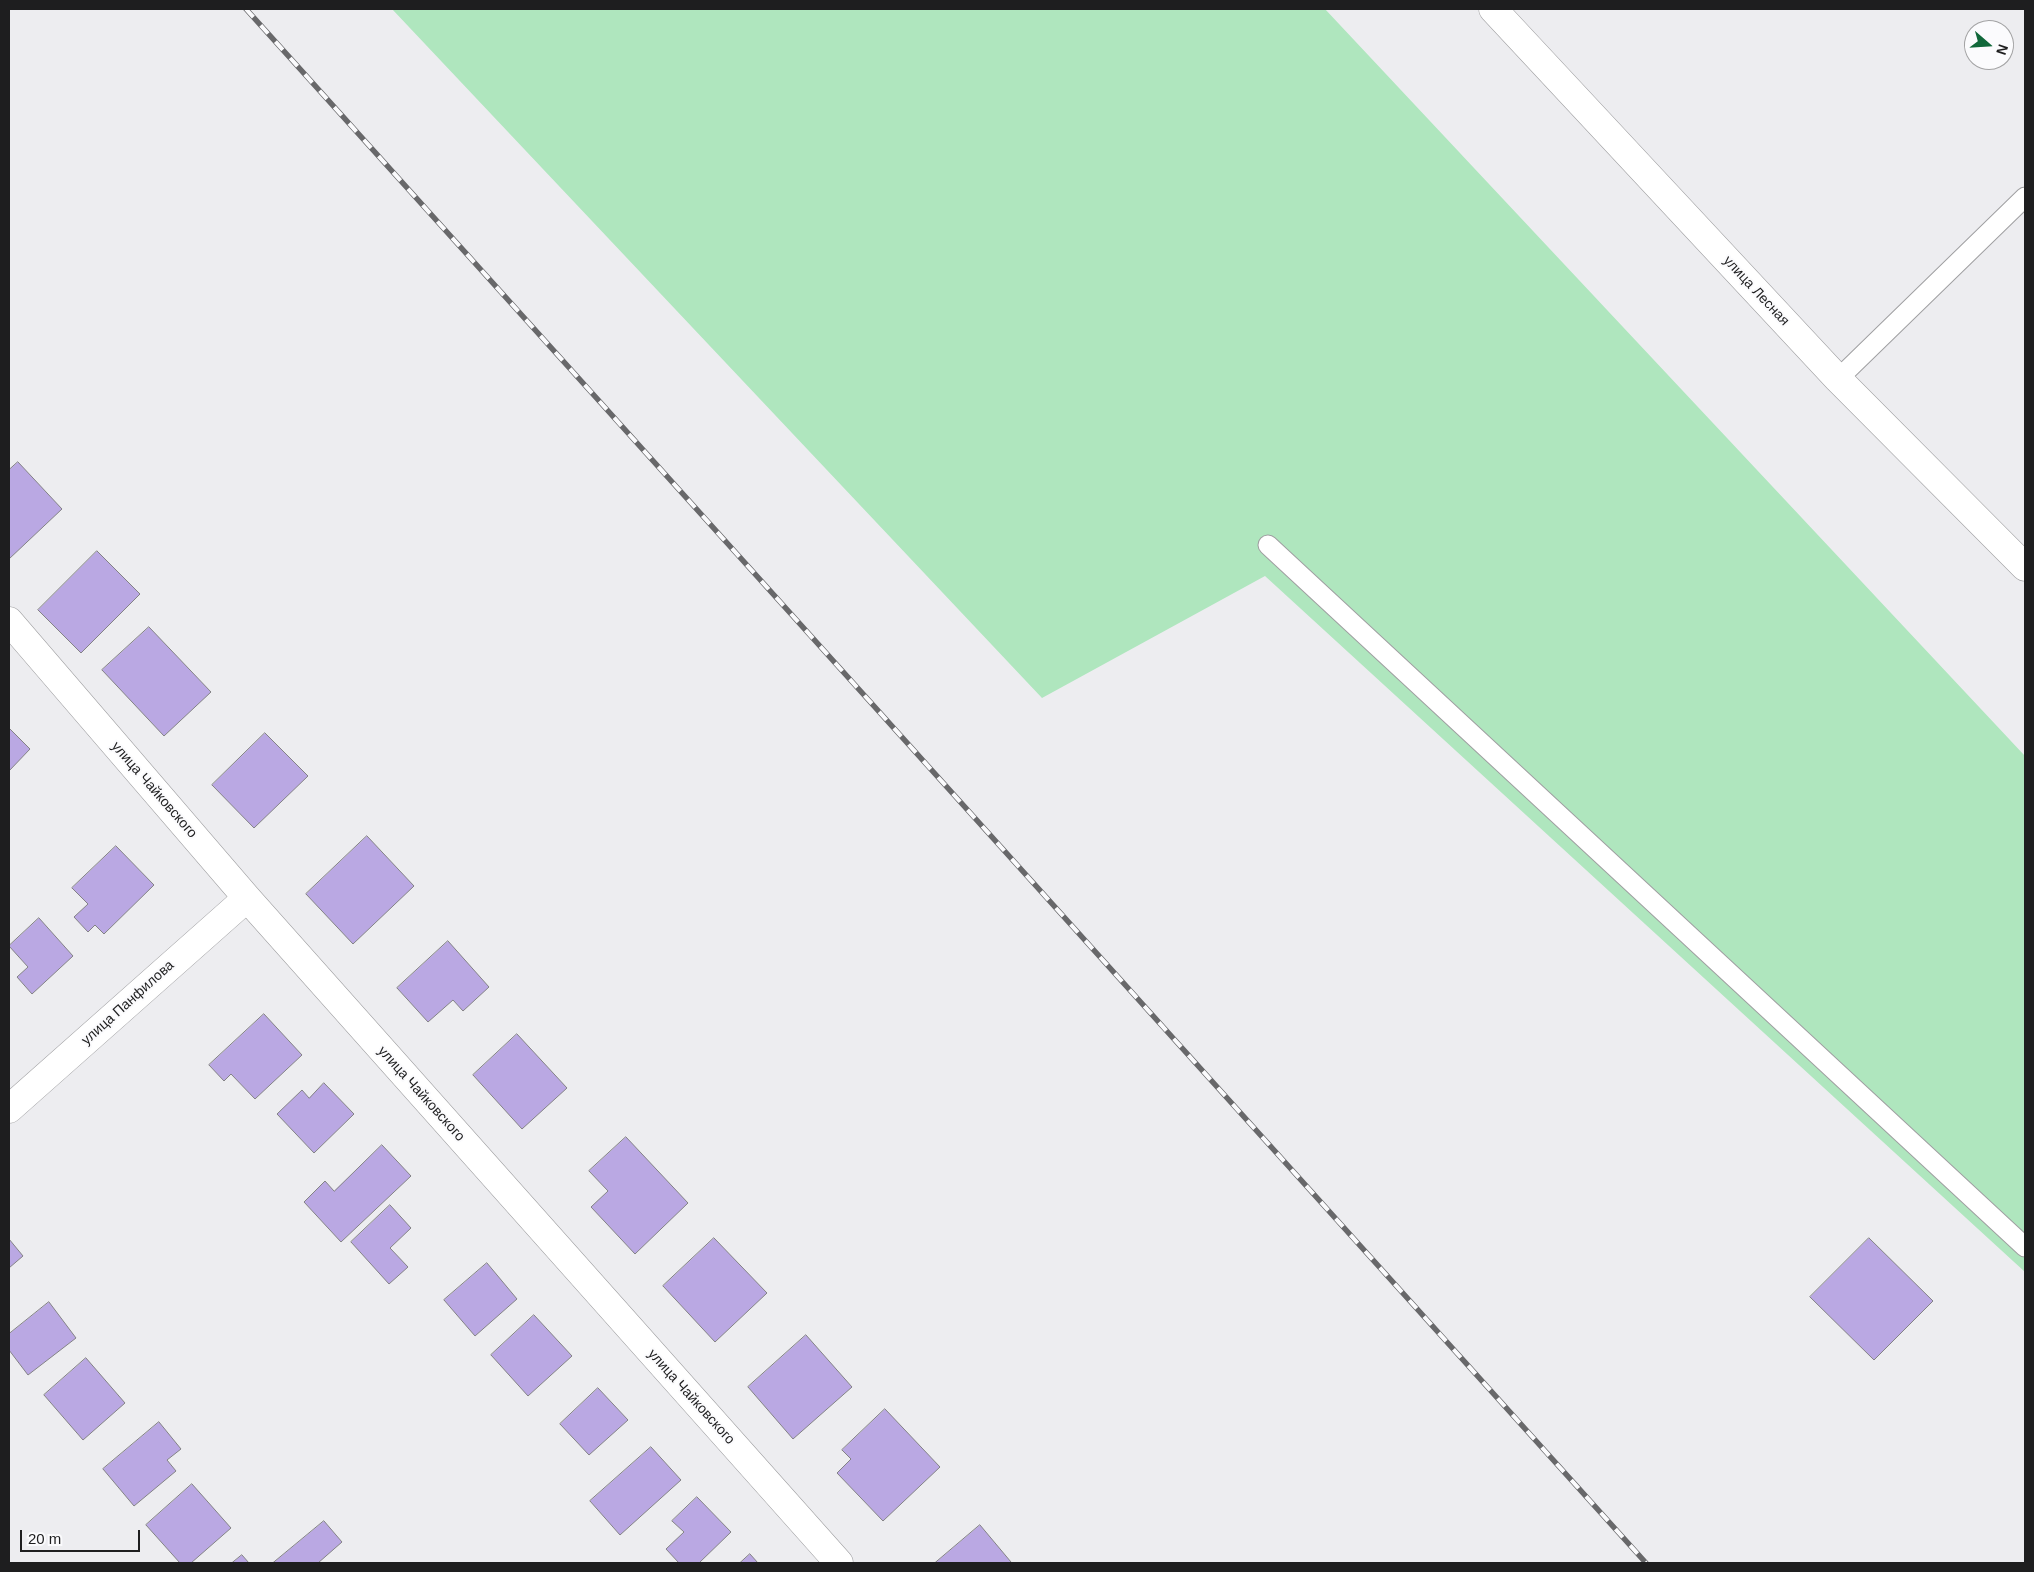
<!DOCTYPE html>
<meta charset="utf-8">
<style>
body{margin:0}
#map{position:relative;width:2034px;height:1572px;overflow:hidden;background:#ededf0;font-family:Helvetica,sans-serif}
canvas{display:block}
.frame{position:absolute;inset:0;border:10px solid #1e1e1f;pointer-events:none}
.north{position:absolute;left:1964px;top:20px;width:50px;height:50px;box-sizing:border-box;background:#fbfbfd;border:1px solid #a3a3a4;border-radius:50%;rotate:109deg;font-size:14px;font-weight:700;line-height:20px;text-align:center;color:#1e1e1f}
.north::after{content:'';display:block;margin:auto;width:18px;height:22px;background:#11683a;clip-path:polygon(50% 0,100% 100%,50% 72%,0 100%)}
.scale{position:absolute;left:20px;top:1530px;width:120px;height:22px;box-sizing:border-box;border:2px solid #1e1e1f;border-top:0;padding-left:6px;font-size:15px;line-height:18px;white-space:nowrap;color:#1e1e1f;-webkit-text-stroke:4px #fbfbfd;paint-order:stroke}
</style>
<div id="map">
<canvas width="2034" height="1572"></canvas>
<div class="frame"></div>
<div class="north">N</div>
<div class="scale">20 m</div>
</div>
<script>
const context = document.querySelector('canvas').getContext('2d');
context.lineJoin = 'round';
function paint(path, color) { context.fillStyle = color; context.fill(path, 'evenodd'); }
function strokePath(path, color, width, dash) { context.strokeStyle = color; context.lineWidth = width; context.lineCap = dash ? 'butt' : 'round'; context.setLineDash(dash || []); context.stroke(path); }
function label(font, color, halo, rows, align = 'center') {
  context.font = font + ' Helvetica,sans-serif'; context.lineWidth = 4; context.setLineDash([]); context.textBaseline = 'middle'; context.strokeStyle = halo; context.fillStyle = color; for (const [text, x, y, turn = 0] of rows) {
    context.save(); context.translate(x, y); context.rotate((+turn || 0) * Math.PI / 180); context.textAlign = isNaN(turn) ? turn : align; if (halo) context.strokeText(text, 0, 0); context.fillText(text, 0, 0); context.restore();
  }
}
const green = new Path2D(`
 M392 9H1325L2025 756V1272L1265 576 1042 698Z`);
const building = new Path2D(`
 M18 462 62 509 9 559V470Z
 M97 551 140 594 81 653 38 610Z
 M149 627 211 692 164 736 102 670Z
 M9 728 30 749 9 771Z
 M265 733 308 776 254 828 212 785Z
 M367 836 414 886 353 944 306 894Z
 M116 846 154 885 104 934 95 925 88 932 74 917 88 904 72 888Z
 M39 918 73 956 32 994 17 977 28 967 9 946Z
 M448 941 489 987 463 1011 453 1000 428 1022 397 988Z
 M264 1014 302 1055 255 1099 231 1074 224 1081 209 1065Z
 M517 1034 567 1088 522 1129 473 1075Z
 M324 1083 354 1114 314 1153 277 1114 302 1090 309 1098Z
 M626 1137 688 1203 635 1254 591 1207 608 1191 589 1171Z
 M382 1145 411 1176 341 1242 304 1202 325 1181 334 1191Z
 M390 1205 411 1228 390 1248 408 1267 389 1284 351 1242Z
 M714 1238 767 1293 715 1342 663 1286Z
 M1869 1238 1933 1301 1874 1360 1810 1297Z
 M9 1239 23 1256 9 1268Z
 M487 1263 517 1299 475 1336 444 1300Z
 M49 1302 76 1338 28 1375 9 1350V1334Z
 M534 1315 572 1356 528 1396 491 1355Z
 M806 1335 852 1387 793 1439 748 1387Z
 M86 1358 125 1403 83 1440 44 1395Z
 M598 1388 628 1420 589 1455 560 1424Z
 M885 1409 940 1467 883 1521 837 1473 851 1459 842 1450Z
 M159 1422 181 1449 167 1460 176 1471 134 1506 103 1469Z
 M651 1447 681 1480 620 1535 590 1501Z
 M192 1484 231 1528 191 1563H180L146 1525Z
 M697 1497 731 1532 699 1563H679L666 1549 684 1532 672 1521Z
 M324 1521 342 1542 318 1563H273Z
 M980 1525 1011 1562 1010 1563H935Z
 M750 1554 758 1563H740Z
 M242 1555 249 1563H232Z`);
const lane = new Path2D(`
 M1838 379 2025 197
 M1268 545 2025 1247`);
const street = new Path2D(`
 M1493 9 1838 379 2025 567
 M9 621 247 898 839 1563
 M9 1109 247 898`);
const rail = new Path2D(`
 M246 9 1646 1563`);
const streetNames = [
 ["улица Лесная",1756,291,47],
 ["улица Чайковского",154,790,49],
 ["улица Панфилова",128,1003,-42],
 ["улица Чайковского",421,1094,48],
 ["улица Чайковского",691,1397,48]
];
paint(green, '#afe6be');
paint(building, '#baa8e3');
strokePath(building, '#838285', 1);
strokePath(lane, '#9f9fa1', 21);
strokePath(street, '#9f9fa1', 29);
strokePath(lane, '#fff', 19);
strokePath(street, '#fff', 28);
strokePath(rail, '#68686a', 5.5);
strokePath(rail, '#fbfbfd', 4, [11]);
label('14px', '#1e1e1f', '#fbfbfd', streetNames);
</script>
